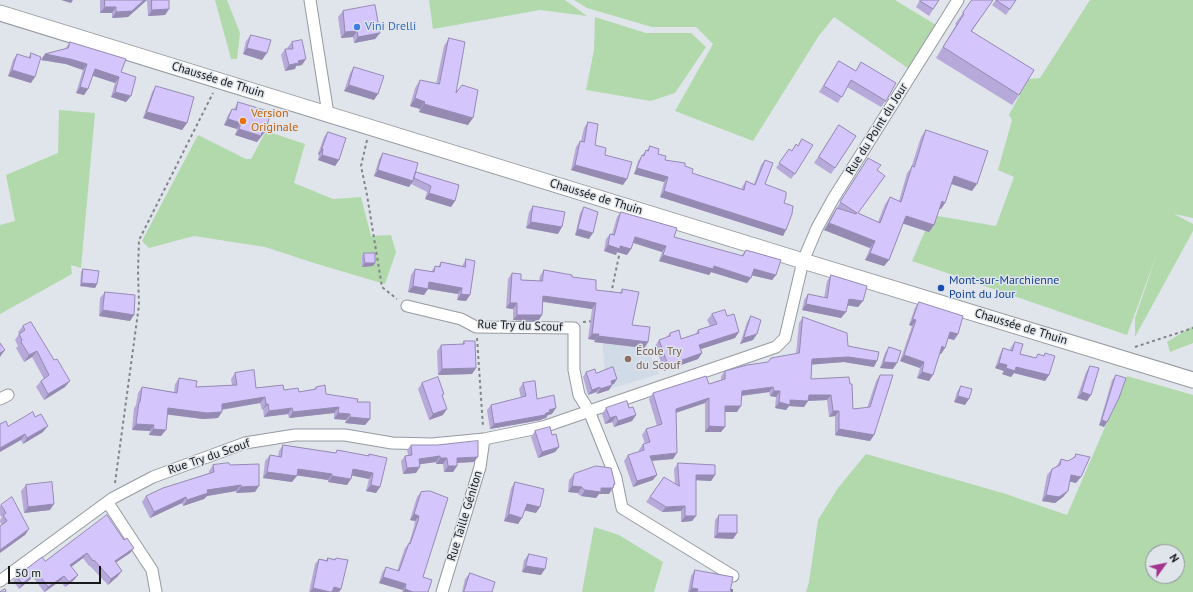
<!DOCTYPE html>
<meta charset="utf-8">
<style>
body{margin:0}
#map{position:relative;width:1193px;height:592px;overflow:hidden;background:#e0e5eb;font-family:"PT Sans",sans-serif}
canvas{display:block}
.north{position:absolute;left:1145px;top:544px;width:40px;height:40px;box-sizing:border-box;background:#e0e5eb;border:1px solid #8f9397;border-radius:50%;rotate:57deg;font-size:11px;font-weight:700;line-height:16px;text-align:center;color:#16181a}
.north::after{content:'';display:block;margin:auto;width:14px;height:18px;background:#a4338f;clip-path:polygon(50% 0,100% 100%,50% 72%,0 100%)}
.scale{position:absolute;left:8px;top:566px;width:93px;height:18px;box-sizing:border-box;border:2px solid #16181a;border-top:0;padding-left:5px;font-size:12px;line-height:14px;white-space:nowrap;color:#16181a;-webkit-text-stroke:3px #e0e5eb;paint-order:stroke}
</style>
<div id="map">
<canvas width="1193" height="592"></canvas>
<div class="north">N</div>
<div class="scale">50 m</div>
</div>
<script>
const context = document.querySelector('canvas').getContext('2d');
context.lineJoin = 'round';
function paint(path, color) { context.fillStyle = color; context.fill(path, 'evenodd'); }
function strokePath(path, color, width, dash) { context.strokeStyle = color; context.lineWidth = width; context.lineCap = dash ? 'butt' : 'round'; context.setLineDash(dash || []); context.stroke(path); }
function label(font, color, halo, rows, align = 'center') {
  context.font = font + ' "PT Sans",sans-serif'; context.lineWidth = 3; context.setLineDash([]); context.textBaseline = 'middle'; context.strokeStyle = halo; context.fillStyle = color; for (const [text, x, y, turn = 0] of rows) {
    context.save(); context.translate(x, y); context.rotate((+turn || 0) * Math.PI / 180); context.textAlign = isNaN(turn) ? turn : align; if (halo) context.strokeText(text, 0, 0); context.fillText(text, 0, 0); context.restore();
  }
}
const built = new Path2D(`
 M649 329 647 348 659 374 610 389 605 370 602 342Z`);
const green = new Path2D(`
 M215 0H227L240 33 237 59H231Z
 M429 0H565L587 16 540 10 433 29Z
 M574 0H895L936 25 909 69 834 17 818 37 753 141 675 111 713 44 696 27H652L587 8Z
 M1090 0H1193V218L1174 214 1193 224V231L1135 337V318L1158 251 1127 335 912 261 932 215 996 226 1014 177 998 170 1012 120 1009 115 1028 79 1040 78Z
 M595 17 646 33H691L706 47 675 93 651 101 586 90 594 50Z
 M59 110 95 113 81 268 71 265 72 274 0 314V225L15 221 6 175 58 153Z
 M266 131 305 144 294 183 333 199 361 197 371 236 391 235 396 252 385 284 317 264 265 247 194 236 149 248 142 241 198 135 246 159H251Z
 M1193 326V343L1170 352 1167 342Z
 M1127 376 1193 395V592H806L809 582 818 520 838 488 866 454 1006 494 1067 515ZM1153 552H1177V576H1153Z
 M594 527 619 535 663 562 654 592H582Z`);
const path = new Path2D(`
 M367 140 361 166 367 195 382 287 397 299
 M611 294 620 251
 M583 322 593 321
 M477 338 483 427
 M1135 347 1193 328
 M115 483 139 305 138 271 139 240 213 93
 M732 592V587`);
const minor = new Path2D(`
 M310 0 328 114
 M407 306 461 319 476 327 574 328V370L579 395 589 411 616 478 622 508 733 576
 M0 399 8 395
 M108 503 152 570 156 592
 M0 581 113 498 153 477 245 443 295 435H345L392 443 432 444 484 439 543 427 776 347 785 338 803 261 817 228 833 199 958 0
 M442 592 480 467 484 439`);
const secondary = new Path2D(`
 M0 13 803 261 1193 380`);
const wall = new Path2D(`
 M100 0H147L128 17 112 18V13H100Z
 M147 0H169V9L165 15 148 16Z
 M920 0H939L929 16 916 7Z
 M972 0 984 13 972 31 1019 95 1012 105 936 58 956 25 955 24Z
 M996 0H1016L1006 15 992 5Z
 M343 11 380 33 375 39 354 43 353 37 341 38 338 17Z
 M251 35 262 60 243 54 246 41Z
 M449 38 456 93 468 125 419 112 420 109 410 106 415 88 420 80 436 84 444 46Z
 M70 42 121 72 126 102 111 97 115 83 93 76 88 89 84 95 76 93 83 70 66 64 41 60 45 54 65 49Z
 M292 42 302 65 296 66 295 69 285 71 281 55 285 49H288L287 48Z
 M31 53V83L8 76 13 60 17 54 28 58Z
 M839 61 856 71 861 62 886 101 881 107 847 87 838 103 819 92Z
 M354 67 374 100 344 91 350 73Z
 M156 86 187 123 182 130 143 118 152 92Z
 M238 102 260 139V138L257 142 235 135 237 129 224 125 228 115 232 109H234Z
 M588 122 595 145 605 155 623 185 571 170 576 147 580 141H581L584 128Z
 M839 125 856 136 831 174 814 163Z
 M926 130 972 191 951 184 945 203 941 209H939L934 225 929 232 903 223 889 260 884 266 865 260 870 248 824 230 832 215 836 209 868 158 877 170 858 213 878 222 885 204 890 197 899 201 907 173 911 168 921 137Z
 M328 132 339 160 335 166 318 160 319 155 318 154 324 137Z
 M796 144 795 174 791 179 776 168 789 149 792 151Z
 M650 146 665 160 685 166 692 173 742 189V187L746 181 754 184 761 165 765 160V184L784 203 783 236 660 197 664 182 634 174 638 161 646 150H647Z
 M383 153 455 201 451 207 425 199 427 192 411 184 409 187 374 176 379 159Z
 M533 206 558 234 526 228 529 212Z
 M584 207 589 239 575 235 580 213Z
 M621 212 674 237 741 256 746 250 776 275 772 280 752 275 747 283 711 272 709 275 659 261 662 252 633 243 631 249 627 255 617 252 616 255 604 251 606 239 610 234H612L617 217Z
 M364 253 375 263 373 266 362 267V256Z
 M466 259 470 295 466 301 457 300 458 294 428 289 424 295 408 292 411 275 415 269 431 272 435 266 438 267 441 262 462 266Z
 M83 269 97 284 95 288 80 286 81 272Z
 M544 270 572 277 596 290 620 293 622 289 632 325 648 342 644 348 594 342 595 340 588 339 592 309 543 302 542 315 538 321 513 320V309L506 308 508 279 512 273 521 280 539 281 540 276Z
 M831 275 863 301 858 307 847 305 846 312 841 318 802 310 804 300 808 294 824 298 827 281Z
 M105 292 130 321 99 316 100 298Z
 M919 302 958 334 954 340 948 338 945 348 941 354 940 353 929 381 917 378 920 368 900 361 912 326 909 325 915 308Z
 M712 314 735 338 701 349 702 353 698 359 664 371 655 346 659 340 666 338 670 333 681 339 695 335 698 330 710 326 707 320Z
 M751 316 753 340 740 344 747 322Z
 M803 317 848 346 874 367 844 362 812 364 811 379 850 384 853 409 867 408 876 381 880 375 874 435 870 441 835 435V416L829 417 827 400 808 401 804 407 789 406 786 410 775 408 776 397 770 396 769 392 742 396 737 412H725L721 432H705V403L676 413 673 459 652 461 653 480 633 487 624 461 628 455 639 452V450L643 444H645L642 435 646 429 657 426 649 399 653 393 709 384 721 380V376L725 371 768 362 796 354 799 323Z
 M23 326 65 387 44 400 36 387 41 381 44 379 32 357 24 362 16 348 18 346 15 340 19 334 18 332Z
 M464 341 476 368 472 374 438 375 437 351 441 345 462 344Z
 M1015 342 1020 354 1035 358 1038 354 1043 356 1045 353 1049 375 1045 381 1014 373 1011 377 1002 374 1004 371 995 368 1000 354 1003 348 1010 350 1011 347Z
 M889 347 893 369 880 368 885 353Z
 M1090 366 1087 401 1077 398 1086 372Z
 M586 372 596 373 614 384H612V385L609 390 597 394 596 392 588 395 583 377Z
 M235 373 256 388 299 392 314 389 316 387 326 394 357 402 370 419 365 425 345 423 346 420 334 419V413L289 418 288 414 264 417 263 409 262 410 260 403 222 410 218 418 203 419 167 414 161 436 149 435 150 431 132 430 134 408 136 405 138 393 142 387 174 392 175 384 179 378 196 387 232 385 231 379Z
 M1116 375 1107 422 1104 427 1099 425 1112 380Z
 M422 383 444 394 442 397 443 415 429 420 418 389Z
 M523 383 537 399 552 414 548 415 546 418 542 419 541 420 490 429 487 410 491 405 521 398 519 389Z
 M961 386 965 405 954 402 957 392Z
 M606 408H629L636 415 632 421 614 427 612 422 605 424 602 414Z
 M8 426 43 432 23 444 21 440Z
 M535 431 552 435 559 447 555 452 538 458 531 437Z
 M283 445 335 453 337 450 367 456 369 454 380 487 376 493 366 491 369 479 352 475 347 485 328 482V480L297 475 292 482 263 478 265 461 270 455 278 457 279 451Z
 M411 445 474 462 457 463V466L453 472H444L443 464H436V462L419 464 416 473 403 474 401 461 405 456 408 455 407 450Z
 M1076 454V483L1070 481 1068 491 1063 497 1055 503 1042 501 1047 475 1052 469 1056 467 1061 459 1068 461 1073 458Z
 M678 463 715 475 711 481 696 480V516L692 521 681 522V511L662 512 646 502 664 477 675 484 674 469Z
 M213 465H230L255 492 236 493V491L207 496 204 499 183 506 182 503 150 518 142 502 146 496 209 473V471Z
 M574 474 613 487V488L609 494H599L596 498 581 496 578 494V493L568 492 569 480Z
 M515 482 536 513 525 510 518 524 504 521 511 488Z
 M26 485 50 510 24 513 21 491Z
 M421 492 423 577 428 592H402L403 590 379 583 382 573 386 567 397 571 405 548 409 543 414 527 415 521 410 520 417 497Z
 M1 505 29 529 25 535 2 525 0 522V520L2 517 0 515V507Z
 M719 515 737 533 733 539 714 538 715 520Z
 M124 540 134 548 130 553 116 562 118 576 108 585 90 566H89L83 558 71 567 78 575 74 580 65 587 60 581 45 592H44L33 577 19 589 13 581 17 576 45 561Z
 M529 554 541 575 522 572 524 560Z
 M328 558 335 559 336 558 341 589 339 592H309L315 564 319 559 326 560Z
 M695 570 730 592H688L691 576Z
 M470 573 492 592H462L465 579Z`);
const shadedWall = new Path2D(`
 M61 0H73L71 3Z
 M144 0H147L128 17 112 18 116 12Z
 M105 7H116L112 13H100Z
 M169 9 165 15 148 16 152 10Z
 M357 31 353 37 341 38 345 32Z
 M380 33 375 39 354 43 358 37Z
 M247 48 267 53 262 60 243 54Z
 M45 54 70 59 87 64 83 70 66 64 41 60Z
 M306 59 302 65 296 66 295 69 285 71 289 65 298 61Z
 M95 69 119 77 115 83 91 75Z
 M12 70 35 77 31 83 8 76Z
 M349 85 378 94 374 100 344 91Z
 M80 87 88 89 84 95 76 93Z
 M115 92 131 96 126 102 111 97Z
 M415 98 425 102 420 109 410 106Z
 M424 104 473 118 468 125 419 112Z
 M147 112 187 123 182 130 143 118Z
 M228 119 241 123 237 129 224 125Z
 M239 129 262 132H265L257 142 235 135Z
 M322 149H323L319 155 318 154Z
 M322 155 339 160 335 166 318 160Z
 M575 165 627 179 623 185 571 170Z
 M637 168 668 177 664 182 634 174Z
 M378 170 413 181 409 187 374 176Z
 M954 176 977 184 972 191 949 183Z
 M664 191 786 230 783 236 660 197Z
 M429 193 455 201 451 207 425 199Z
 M942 201 945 203 941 209 937 208Z
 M906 216 934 225 929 232 901 223Z
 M531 222 562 227 558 234 526 228Z
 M829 223 875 241 870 248 824 230Z
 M578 229 593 233 589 239 575 235Z
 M635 237 666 246 662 252 631 242Z
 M608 245 620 246 631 249 627 255 617 252 616 255 604 251Z
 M870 253 889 260 884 266 865 260Z
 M663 255 714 266 751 278 747 283 711 272 709 275 659 261Z
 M365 263H375L373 266 362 267Z
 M754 269 776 275 772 280 750 275Z
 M429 282 462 288 458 294 428 289 424 295 408 292 413 286Z
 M82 283 97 284 95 288 80 286Z
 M461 294 470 295 466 301 457 300Z
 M543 296 596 303 592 309 539 301Z
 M849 299 863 301 858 307 844 305Z
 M510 303H517L513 309 506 308Z
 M806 304 846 312 841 318 802 310Z
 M103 310 134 315 130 321 99 316Z
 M517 315H542L538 321 513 320Z
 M913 319 916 320 912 326 909 325Z
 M739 332 735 338 695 351 699 345Z
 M950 332 958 334 954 340 946 338Z
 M592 334H599L595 340 588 339Z
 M757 334 753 340 740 344 744 338Z
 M598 336 648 342 644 348 594 342Z
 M942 346 945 348 941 354 938 352Z
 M5 350 0 357V353Z
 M37 351 32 357 24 362 29 355Z
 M702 353 698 359 664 371 668 365Z
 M904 355 924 362 920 368 900 361Z
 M848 357 877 361 874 367 844 362 808 365 812 359Z
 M884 362 897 363 893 369 880 368Z
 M999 363 1007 365 1004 371 995 368Z
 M1016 367 1049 375 1045 381 1014 373 1011 377 1002 374 1006 368Z
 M476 368 472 374 438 375 442 369Z
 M922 372 933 375 929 381 917 378Z
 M617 379 614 384 607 386 611 381Z
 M70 381 65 387 44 400 48 394Z
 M612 385 609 390 597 394 600 389Z
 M600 387 596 392 588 395 592 390Z
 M773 387 769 392 738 396 742 391Z
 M774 391H780L776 397 770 396Z
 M1082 392 1091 395 1087 401 1077 398Z
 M809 395H831L827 400 805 401Z
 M958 396 969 399 965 405 954 402Z
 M265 397 260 403 218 410 222 404Z
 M709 398 705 403 672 414 676 409Z
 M790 400 808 401 804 407 789 406 786 410 775 408 779 402Z
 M266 404H268L262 410Z
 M725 406H741L737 412H721Z
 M339 407 334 413 289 418 293 412Z
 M168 408 222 412 218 418 203 419 163 414Z
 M292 408 288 414 264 417 269 411Z
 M556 408 552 414 548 415 546 418 542 419 541 420 490 429 494 424Z
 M447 409 443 415 429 420 433 414Z
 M833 411H839L835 416 829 417Z
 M338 413 350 414 346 420 334 419Z
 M636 415 632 421 614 427 618 421Z
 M616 416 612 422 605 424 610 418Z
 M350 417 370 419 365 425 345 423Z
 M1102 420 1107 422 1104 427 1099 425Z
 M136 424 154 425 150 431 132 430Z
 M48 426 43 432 23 444 27 438Z
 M709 426 725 427 721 432H705Z
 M153 429 166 430 161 436 149 435Z
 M839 429 874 435 870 441 835 435Z
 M25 434 21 440 0 452V448Z
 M559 447 555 452 538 458 542 452Z
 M677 453 673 459 647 461 650 456Z
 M440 456 436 462 415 465 419 459Z
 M478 457 474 462 453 463 457 458Z
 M440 458H447L443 464H436Z
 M448 466H457L453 472H444Z
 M420 467 416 473 403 474 407 468Z
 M298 469 332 474 328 480 294 475Z
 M353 469 373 473 369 479 349 475Z
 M267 472 297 476 292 482 263 478Z
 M657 475 653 480 633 487 637 481Z
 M696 475H715L711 481 692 480Z
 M1071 475 1081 477 1076 483 1067 481Z
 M332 476 351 479 347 485 328 482Z
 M614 484H615L609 494H599L596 498 581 496 585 490 601 488Z
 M241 485 236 491 207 496 204 499 183 506 187 500 207 490Z
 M371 485 380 487 376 493 366 491Z
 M259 486 255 492 236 493 241 487Z
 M572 486 582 487 578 493 568 492Z
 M1068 491 1063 497 1055 503 1042 501 1046 495Z
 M186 497 182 503 150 518 154 512Z
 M54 504 50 510 24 513 28 507Z
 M527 504 540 507 536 513 522 510Z
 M685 506 681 511 662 512 666 507Z
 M414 514 419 516 415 521 410 520Z
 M509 514 522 518 518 524 504 521Z
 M685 516H696L692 521 681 522Z
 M29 529 25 535 0 553V550Z
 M718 533H737L733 539 714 538Z
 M134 548 130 553 111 566 115 561Z
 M87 553 83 558 66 571 70 565Z
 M526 566 545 569 541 575 522 572Z
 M122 571 118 576 108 585 111 579Z
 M37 572 33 577 19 589 22 584Z
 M78 575 74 580 65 587 69 582Z
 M64 576 60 581 44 592 48 587Z
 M383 577 406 584 403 590 379 583Z
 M334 587 341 589 339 592H330Z
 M313 588 330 592H310Z
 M692 588 698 589 696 592H689Z
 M405 589 413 592H403Z`);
const building = new Path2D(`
 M105 0H144L132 11 116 12V7H105Z
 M152 0H169V9L152 10Z
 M921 0H939L933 9 920 1Z
 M972 0H993L984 13 971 31 1034 70 1019 95 943 47 964 14 963 13Z
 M996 0H1016L1010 9Z
 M375 5 380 33 358 37 357 31 345 32 343 11Z
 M251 35 271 40 267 53 247 48Z
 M449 38 465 42 456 93 462 85 478 90 473 118 424 104 425 102 415 98 420 80 439 84Z
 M302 40 306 59 298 61 299 63 289 65 285 49H293L292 42Z
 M70 42 126 59 121 72 136 77 131 96 115 92 119 77 95 69 88 89 80 87 87 64 70 59 45 54 68 48Z
 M31 53 41 57 35 77 12 70 17 54 30 58Z
 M839 61 856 71 861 62 896 83 886 101 851 80 842 97 824 86Z
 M354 67 384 76 378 94 349 85Z
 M156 86 194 97 187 123 147 112Z
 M238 102 271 112 265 132H262L261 136 239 129 241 123 228 119 232 109 236 110Z
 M588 122 598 124 595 145 606 148 605 155 632 162 627 179 575 165 580 141 584 142Z
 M839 125 856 136 835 168 819 157Z
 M926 130 988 151 977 184 954 176 945 203 942 201 934 225 906 216 889 260 870 253 875 241 829 223 837 208 856 214 857 213 840 202 868 158 881 165 877 170 885 176 858 213 880 223 890 197 901 202 912 166 914 167Z
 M328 132 346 138 339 160 322 155 323 149H322Z
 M802 139 813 145 795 174 779 163 789 149 792 151 796 144 798 146Z
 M650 146 659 149 658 154 666 156 665 160 685 163V166L693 169 692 173 744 190 746 181 755 185 765 160 773 163 765 184 786 192V196L784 203 793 206 792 214 786 230 664 191 668 177 637 168 642 155 644 156 646 150 648 151Z
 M383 153 418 163 413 181 378 170Z
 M416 172 459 185 455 201 429 193 431 186 414 178Z
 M533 206 565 212 562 227 531 222Z
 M584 207 598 212 593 233 578 229Z
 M621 212 677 228 674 237 743 256 746 250 781 260 776 275 754 269 751 278 714 266 713 269 663 255 666 246 635 237 631 249 620 246V249L608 245 610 234 614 235Z
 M364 253H375V263H365Z
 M466 259 475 261 470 295 461 294 462 288 429 282 428 289 413 286 415 269 434 272 435 266 440 267 441 262 465 267Z
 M83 269 99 271 97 284 82 283Z
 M544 270 572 275V277L596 280V290L622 293V289L639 292 632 325 650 327 648 342 598 336 599 334H592L596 303 543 296 542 315H517V303H510L512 273 521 274V280L542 281Z
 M831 275 867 286 863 301 849 299 846 312 806 304 808 294 827 298Z
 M105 292 135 295 134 315 103 310Z
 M919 302 963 316 958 334 950 332 945 348 942 346 933 375 922 372 924 362 904 355 916 320 913 319Z
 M725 310 727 316 734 314 739 332 699 345 702 353 668 365 659 340 670 336V333L679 330 681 339 699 333 698 330 717 324 712 314Z
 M751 316 761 320 757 334 744 338Z
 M803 317 847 333 848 346 879 352 877 361 848 357 812 359 811 379 849 377 850 384H852L853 409 870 407 880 375H893L874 435 839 429V411H833L831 395H809L808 401 790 400V405L779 402 780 391H774L773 387 742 391 741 406H725V427L709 426V398L676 409 677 453 650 456 657 475 637 481 628 455 644 450 643 444 650 442 646 429 662 424 653 393 706 376 709 384 725 379V371L747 365 768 362 771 358 799 353Z
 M31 322 54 360 57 359 70 381 48 394 41 381 49 375 37 351 29 355 21 342 22 340 19 334 25 330 23 326Z
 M464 341H475L476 368 442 369 441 345 464 344Z
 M1015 342 1023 344 1020 354 1036 358 1038 354 1044 356 1045 353 1055 356 1049 375 1016 367 1015 371 1006 368 1007 365 999 363 1003 348 1012 351Z
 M0 343 5 350 0 353Z
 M889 347 901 351 897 363 884 362Z
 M1090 366 1099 368 1091 395 1082 392Z
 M613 367 617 379 611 381 612 385 600 389V387L592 390 586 372 595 369 596 373Z
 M254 370 256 388 283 385 284 390 298 388 299 392 316 389V387L325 385 326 394 358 399 357 402H370V419L350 417V414L338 413 339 407 293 412 292 408 269 411 268 404H266L265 397 222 404V412L207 413 168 408 166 430 153 429 154 425 136 424 139 402H140L142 387 177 393 179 378 197 381 196 387 237 385 235 373Z
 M1116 375 1126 378 1119 398 1107 422 1102 420Z
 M438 377 444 394 442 395 447 409 433 414 422 383Z
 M535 381 537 399 554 395 556 408 549 410 550 412 546 413 545 415 494 424 491 405 526 396 523 383Z
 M961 386 972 389 969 399 958 396Z
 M627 401 629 408 633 407 636 415 618 421 616 416 610 418 606 408Z
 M33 412 35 417 41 414 48 426 27 438 25 434 0 448V424L6 421 8 426Z
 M550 427 552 435 556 434 559 447 542 452 535 431Z
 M478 441V457L457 458V466H448L447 458H440V456L419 459 420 467 407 468 405 456 412 455 411 445H437Z
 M283 445 336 453 337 450 369 456V454L387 458 380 487 371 485 373 473 353 469 351 479 332 476V474L298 469 297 476 267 472 270 455 281 457Z
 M1076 454 1090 457 1081 477 1071 475 1068 491 1059 497 1046 495 1052 469 1060 465 1061 459 1068 461 1075 457Z
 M229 463 230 465 259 464V486L241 487V485L207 490 208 493 187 500 186 497 154 512 146 496 163 488 214 472 213 465Z
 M678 463 715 465V475H696V516H685V506L666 507 650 497 664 477 679 486Z
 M596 466 611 468 615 484H614L613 488H601V492L585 490 582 488V487L572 486 574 474Z
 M52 482 54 504 28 507 26 485Z
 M515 482 544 489 540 507 527 504 522 518 509 514Z
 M430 491 448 498 423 577 432 580 428 592H413L405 589 406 584 383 577 386 567 399 571 409 543 410 544 418 521 419 516 414 514 421 492Z
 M12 497 29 529 0 550V526L7 521 3 515 6 513 1 505Z
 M107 515 124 540 127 538 134 548 115 561 122 571 111 579 94 560 93 561 87 553 70 565 78 575 69 582 64 576 48 587 37 572 22 584 17 576 42 557 45 561Z
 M719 515H737V533H718Z
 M529 554 547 558 545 569 526 566Z
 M328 558 335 560 336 558 348 560 341 589 334 587 332 592H330L313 588 319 559 327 561Z
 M695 570 733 577 730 592H697L698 589 692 588Z
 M470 573 495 582 492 592H464Z
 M5 589 6 592H0Z`);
const markers = [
 [357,27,4,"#3f7fe0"],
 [243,121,4,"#e8710a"],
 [941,288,4,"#1a4fb4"],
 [628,359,4,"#8d6e63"]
];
const shopNames = [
 ["Vini Drelli",365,27]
];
const streetNames = [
 ["Chaussée de Thuin",218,80,17],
 ["Rue du Point du Jour",877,129,-58],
 ["Chaussée de Thuin",596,197,17],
 ["Rue Try du Scouf",520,326,2],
 ["Chaussée de Thuin",1021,327,17],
 ["Rue Try du Scouf",209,457,-19],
 ["Rue Taille Géniton",465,516,-73]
];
const foodNames = [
 ["Version",251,114],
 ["Originale",251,128]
];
const transitNames = [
 ["Mont-sur-Marchienne",949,281],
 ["Point du Jour",949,295]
];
const educationNames = [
 ["École Try",636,352],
 ["du Scouf",636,366]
];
paint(built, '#d1dbe7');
paint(green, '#b2d9ab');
strokePath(minor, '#959aa0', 13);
strokePath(secondary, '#959aa0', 17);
strokePath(path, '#818589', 2, [3, 3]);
strokePath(minor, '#fff', 11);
strokePath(secondary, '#fff', 15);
paint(wall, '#b7a9da');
paint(shadedWall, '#958ab1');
paint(building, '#d5c5fd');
strokePath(building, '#958ab1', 1);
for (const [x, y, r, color] of markers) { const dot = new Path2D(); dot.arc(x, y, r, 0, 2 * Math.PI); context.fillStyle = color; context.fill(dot); strokePath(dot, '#e0e5eb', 1.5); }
label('12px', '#366cbe', '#e0e5eb', shopNames, 'left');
label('12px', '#16181a', '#e0e5eb', streetNames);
label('12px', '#c56008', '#e0e5eb', foodNames, 'left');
label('12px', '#164399', '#e0e5eb', transitNames, 'left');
label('12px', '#785e54', '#e0e5eb', educationNames, 'left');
</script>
